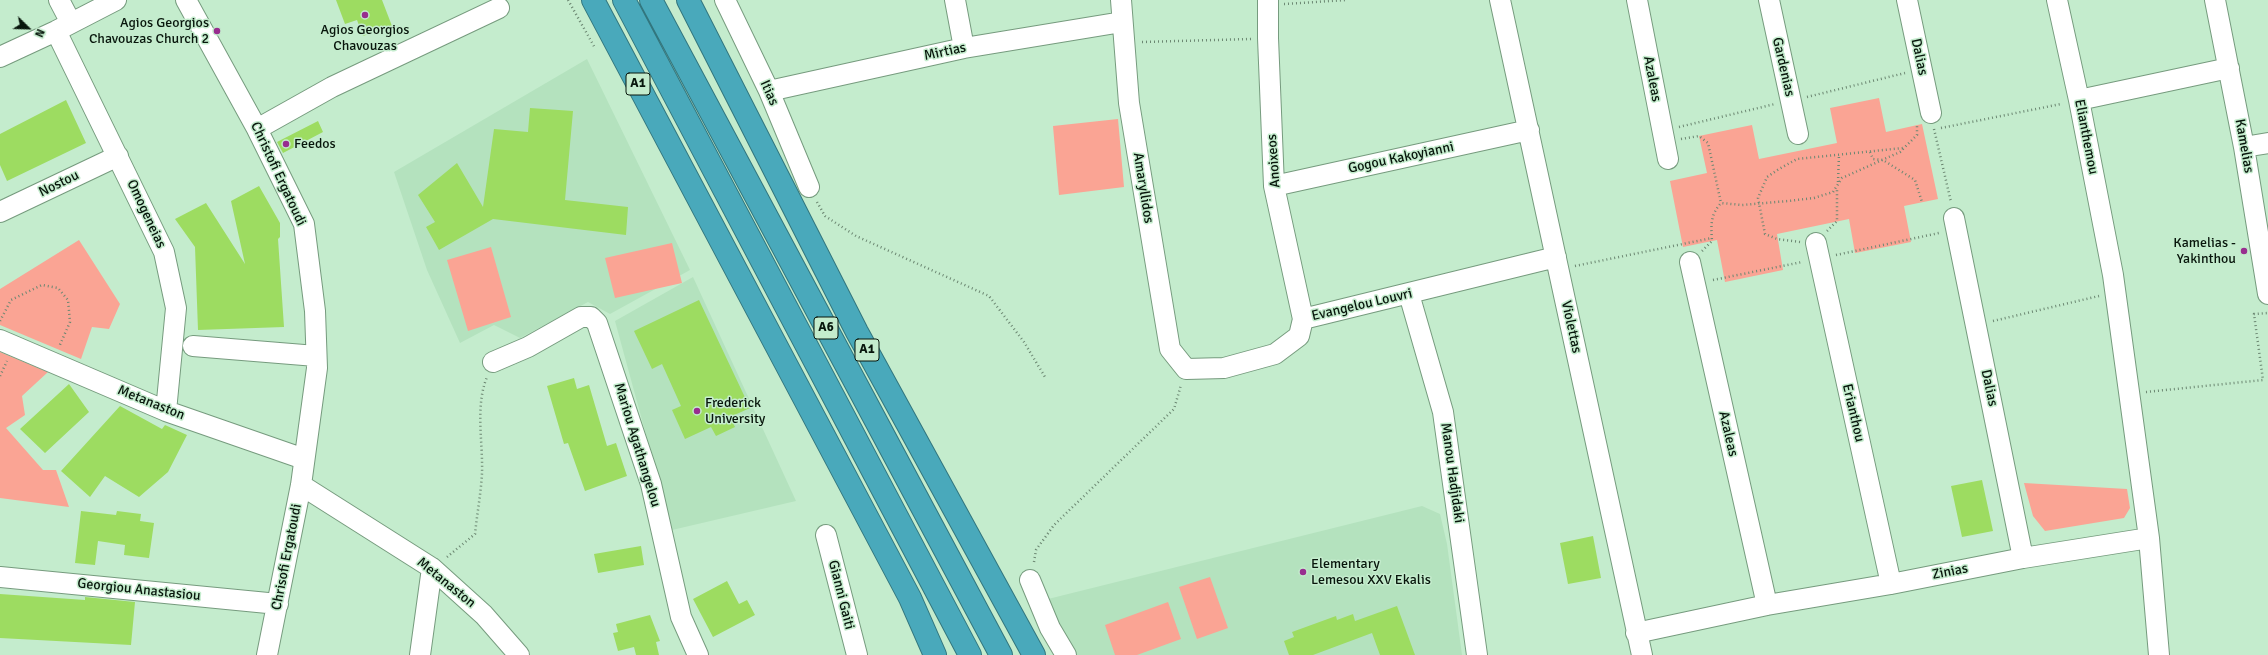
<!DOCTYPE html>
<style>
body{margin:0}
#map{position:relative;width:2268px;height:655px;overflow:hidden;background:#c4eccd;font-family:Signika,sans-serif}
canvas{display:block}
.north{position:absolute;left:8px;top:8px;width:40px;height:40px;-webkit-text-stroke:3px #c4eccd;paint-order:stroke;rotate:113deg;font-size:11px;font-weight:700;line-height:16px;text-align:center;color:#08160c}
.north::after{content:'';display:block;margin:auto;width:14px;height:18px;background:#08160c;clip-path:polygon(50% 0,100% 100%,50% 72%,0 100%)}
</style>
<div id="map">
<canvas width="2268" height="655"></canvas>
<div class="north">N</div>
</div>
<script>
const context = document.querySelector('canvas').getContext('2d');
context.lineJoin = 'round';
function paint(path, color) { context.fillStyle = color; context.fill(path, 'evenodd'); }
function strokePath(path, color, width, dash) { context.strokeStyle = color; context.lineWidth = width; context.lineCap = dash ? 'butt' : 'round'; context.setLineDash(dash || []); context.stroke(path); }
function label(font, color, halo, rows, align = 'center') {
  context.font = font + ' Signika,sans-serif'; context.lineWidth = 3; context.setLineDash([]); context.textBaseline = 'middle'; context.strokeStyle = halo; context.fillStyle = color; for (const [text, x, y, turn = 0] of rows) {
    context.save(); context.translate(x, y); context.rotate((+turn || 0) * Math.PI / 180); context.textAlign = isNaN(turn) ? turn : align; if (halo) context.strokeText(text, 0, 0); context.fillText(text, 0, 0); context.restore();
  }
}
const built = new Path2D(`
 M587 59 690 270 610 314 588 302 520 338 494 325 460 343 427 270 394 172Z
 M693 277 796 501 672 530 615 321Z
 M1422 506 1440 514 1447 544 1462 655H1077L1044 600Z`);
const green = new Path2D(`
 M1879 98 1886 132 1922 124 1938 199 1904 206 1911 242 1855 253 1849 219 1777 234 1783 270 1725 282 1717 240 1683 247 1670 181 1707 173 1699 136 1752 125 1759 159 1837 143 1830 108Z
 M1118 119 1124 187 1059 195 1053 126Z
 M79 240 120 304 109 329 92 327 81 359 0 325V289Z
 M672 243 682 283 615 298 605 258Z
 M491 247 511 317 468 331 447 260Z
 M0 352 48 372 22 396 25 415 6 428 43 470H56L69 507 0 498Z
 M2024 483 2127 489 2130 508 2124 518 2045 531 2033 516Z
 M1210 577 1228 628 1197 639 1179 587Z
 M1168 602 1181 639 1137 655H1115L1105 625Z`);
const building = new Path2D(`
 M336 0H382L392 26 363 36 357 20 345 24Z
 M66 100 86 143 7 181 0 165V134Z
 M530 108 573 111 565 200 628 207 626 235 493 219 439 250 426 227 435 222 418 195 457 163 483 207 494 129 528 132Z
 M318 121 323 132 283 153 277 142Z
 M259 186 280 223V237L278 239 284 327 198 330 195 247 175 219 206 203 245 264 231 201Z
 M699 300 750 408 730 417 735 427 716 436 711 427 685 439 672 410 681 406 662 364 652 369 634 331Z
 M574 378 577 389 589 385 607 446 616 443 627 476 585 491 568 443 564 444 547 386Z
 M69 384 89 412 45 453 20 429Z
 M120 406 162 429 165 425 187 435 168 472 139 497 105 476 90 497 61 471Z
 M1982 480 1993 531 1962 537 1951 486Z
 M81 511 116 515 117 511 141 514 140 521 154 523 149 558 124 555 125 545 98 541 95 565 75 563Z
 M1593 536 1601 578 1568 584 1560 543Z
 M641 546 644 565 598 573 594 554Z
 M727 581 739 604 747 600 755 615 713 637 693 599Z
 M0 594 85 600V597L135 602 131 645 0 638Z
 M1397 606 1415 655H1380L1372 633 1313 655H1289L1284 641 1294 637 1292 632 1336 616 1337 620 1353 614 1355 621Z
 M650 615 660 641 656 642 659 655H636L634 647 618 651 613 633 618 632 616 624Z`);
const path = new Path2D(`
 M568 0 595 48
 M1284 4 1346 0
 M1142 42 1251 39
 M1807 97 1905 73
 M1679 127 1775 104
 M1941 128 2061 104
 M1934 129 1951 202
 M1681 139 1699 136 1708 143 1721 203
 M1870 152 1873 159 1883 160 1915 180 1922 202
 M1838 182 1839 155
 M817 202 825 216 856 236 989 296 1024 342 1045 377
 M1827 231 1837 221V188
 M1800 242 1777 239 1765 234 1758 198 1767 177 1779 169 1797 159 1903 148
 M1702 251 1712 241C1711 226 1710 215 1721 203L1742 205 1788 201 1814 198 1833 192 1842 178 1900 152 1917 135V124
 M1836 255 1939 233
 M1575 266 1712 238
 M1713 280 1802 262
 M0 321 11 300 42 285 58 288 68 300 70 322 59 347
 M1993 321 2099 296
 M0 376 7 361
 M2146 392 2263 380 2254 314 2268 313
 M447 557 475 534C477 514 481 493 482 473 483 442 475 406 487 377
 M1034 562 1036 550 1054 525 1174 409 1181 385`);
const minor = new Path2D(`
 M59 0 71 23
 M186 0 257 129 304 224 315 311 317 368 301 485 267 655
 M725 0 769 91 809 187
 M955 0 964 48
 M1121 0 1129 103 1170 349 1186 369 1224 368 1275 354 1299 336 1303 319 1556 257
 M1268 0V38L1274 186 1303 319
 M1500 0 1642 655
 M1637 0 1668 159
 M1769 0 1798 134
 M1907 0 1931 113
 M2057 0 2079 100 2113 275 2149 538
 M2215 0 2244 147 2268 294
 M56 31 164 252 176 308 166 411
 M0 57 56 31 116 0
 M769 91 964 48 1122 22
 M2079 100 2229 68
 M257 129 332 87 499 8
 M2244 147 2268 143
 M1274 186 1529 130
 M0 212 118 156
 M1954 218 2023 558
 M1816 243 1891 584
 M1690 262 1767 605
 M1409 294 1443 412 1477 655
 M0 340 166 411 304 459
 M193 346 316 356
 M493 362 528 347 581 317H591L597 323 651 484 681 617 698 655
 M301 485 432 568 484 615 519 655
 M826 535 857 655
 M0 577 278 604
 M1030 580 1050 628 1066 655
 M1636 633 1767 605 1891 584 2023 558 2149 538 2159 655
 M420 655 432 568`);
const highway = new Path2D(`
 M593 0 910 598 935 655
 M624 0 970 655
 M651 0 1001 655
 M688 0 857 332 1034 655`);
const markers = [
 [365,15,4,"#982d8f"],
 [217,31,4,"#982d8f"],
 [286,144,4,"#982d8f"],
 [2244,251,4,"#982d8f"],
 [697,411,4,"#982d8f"],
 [1303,572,4,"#982d8f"]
];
const shields = [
 [638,84,24],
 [826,328,24],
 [867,350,24]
];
const shieldNames = [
 ["A1",638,84],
 ["A6",826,328],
 ["A1",867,350]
];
const poiNames = [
 ["Agios Georgios",209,23,"right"],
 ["Chavouzas Church 2",209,39,"right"],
 ["Agios Georgios",365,30,"center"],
 ["Chavouzas",365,46,"center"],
 ["Feedos",294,144],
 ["Kamelias -",2236,243,"right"],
 ["Yakinthou",2236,259,"right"],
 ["Frederick",705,403],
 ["University",705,419],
 ["Elementary",1311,564],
 ["Lemesou XXV Ekalis",1311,580]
];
const streetNames = [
 ["Mirtias",945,52,-12],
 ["Dalias",1919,57,78],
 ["Gardenias",1783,67,77],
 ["Azaleas",1652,79,79],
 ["Itias",769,93,66],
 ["Elianthemou",2086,137,79],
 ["Kamelias",2244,146,80],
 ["Gogou Kakoyianni",1401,158,-12],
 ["Anoixeos",1274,161,-94],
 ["Christofi Ergatoudi",278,174,65],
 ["Nostou",59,184,-26],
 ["Amaryllidos",1143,188,81],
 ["Omogeneias",146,214,65],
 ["Evangelou Louvri",1362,305,-13],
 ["Violettas",1571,327,78],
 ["Dalias",1989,388,78],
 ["Metanaston",151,403,22],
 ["Erianthou",1853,413,77],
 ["Azaleas",1728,434,77],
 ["Mariou Agathangelou",637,445,73],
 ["Manou Hadjidaki",1452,473,82],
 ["Chrisofi Ergatoudi",287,557,-79],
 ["Zinias",1950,572,-11],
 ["Metanaston",446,583,39],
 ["Georgiou Anastasiou",139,590,6],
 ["Gianni Gaiti",841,595,76]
];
paint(built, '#b4e2be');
paint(green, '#faa494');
paint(building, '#9ddc61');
strokePath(minor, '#769b7e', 22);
strokePath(highway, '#32767e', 24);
strokePath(path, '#6c8772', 2.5, [1, 3]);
strokePath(minor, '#fff', 20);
strokePath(highway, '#49a9bb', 22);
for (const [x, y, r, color] of markers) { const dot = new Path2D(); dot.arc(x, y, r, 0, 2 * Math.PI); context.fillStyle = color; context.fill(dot); strokePath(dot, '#c4eccd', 1.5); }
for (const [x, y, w] of shields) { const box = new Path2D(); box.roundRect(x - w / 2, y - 11, w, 22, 3); context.fillStyle = '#c4eccd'; context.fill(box); strokePath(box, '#08160c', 1); }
label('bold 13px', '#08160c', null, shieldNames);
label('14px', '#08160c', '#c4eccd', poiNames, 'left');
label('14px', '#08160c', '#c4eccd', streetNames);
</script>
